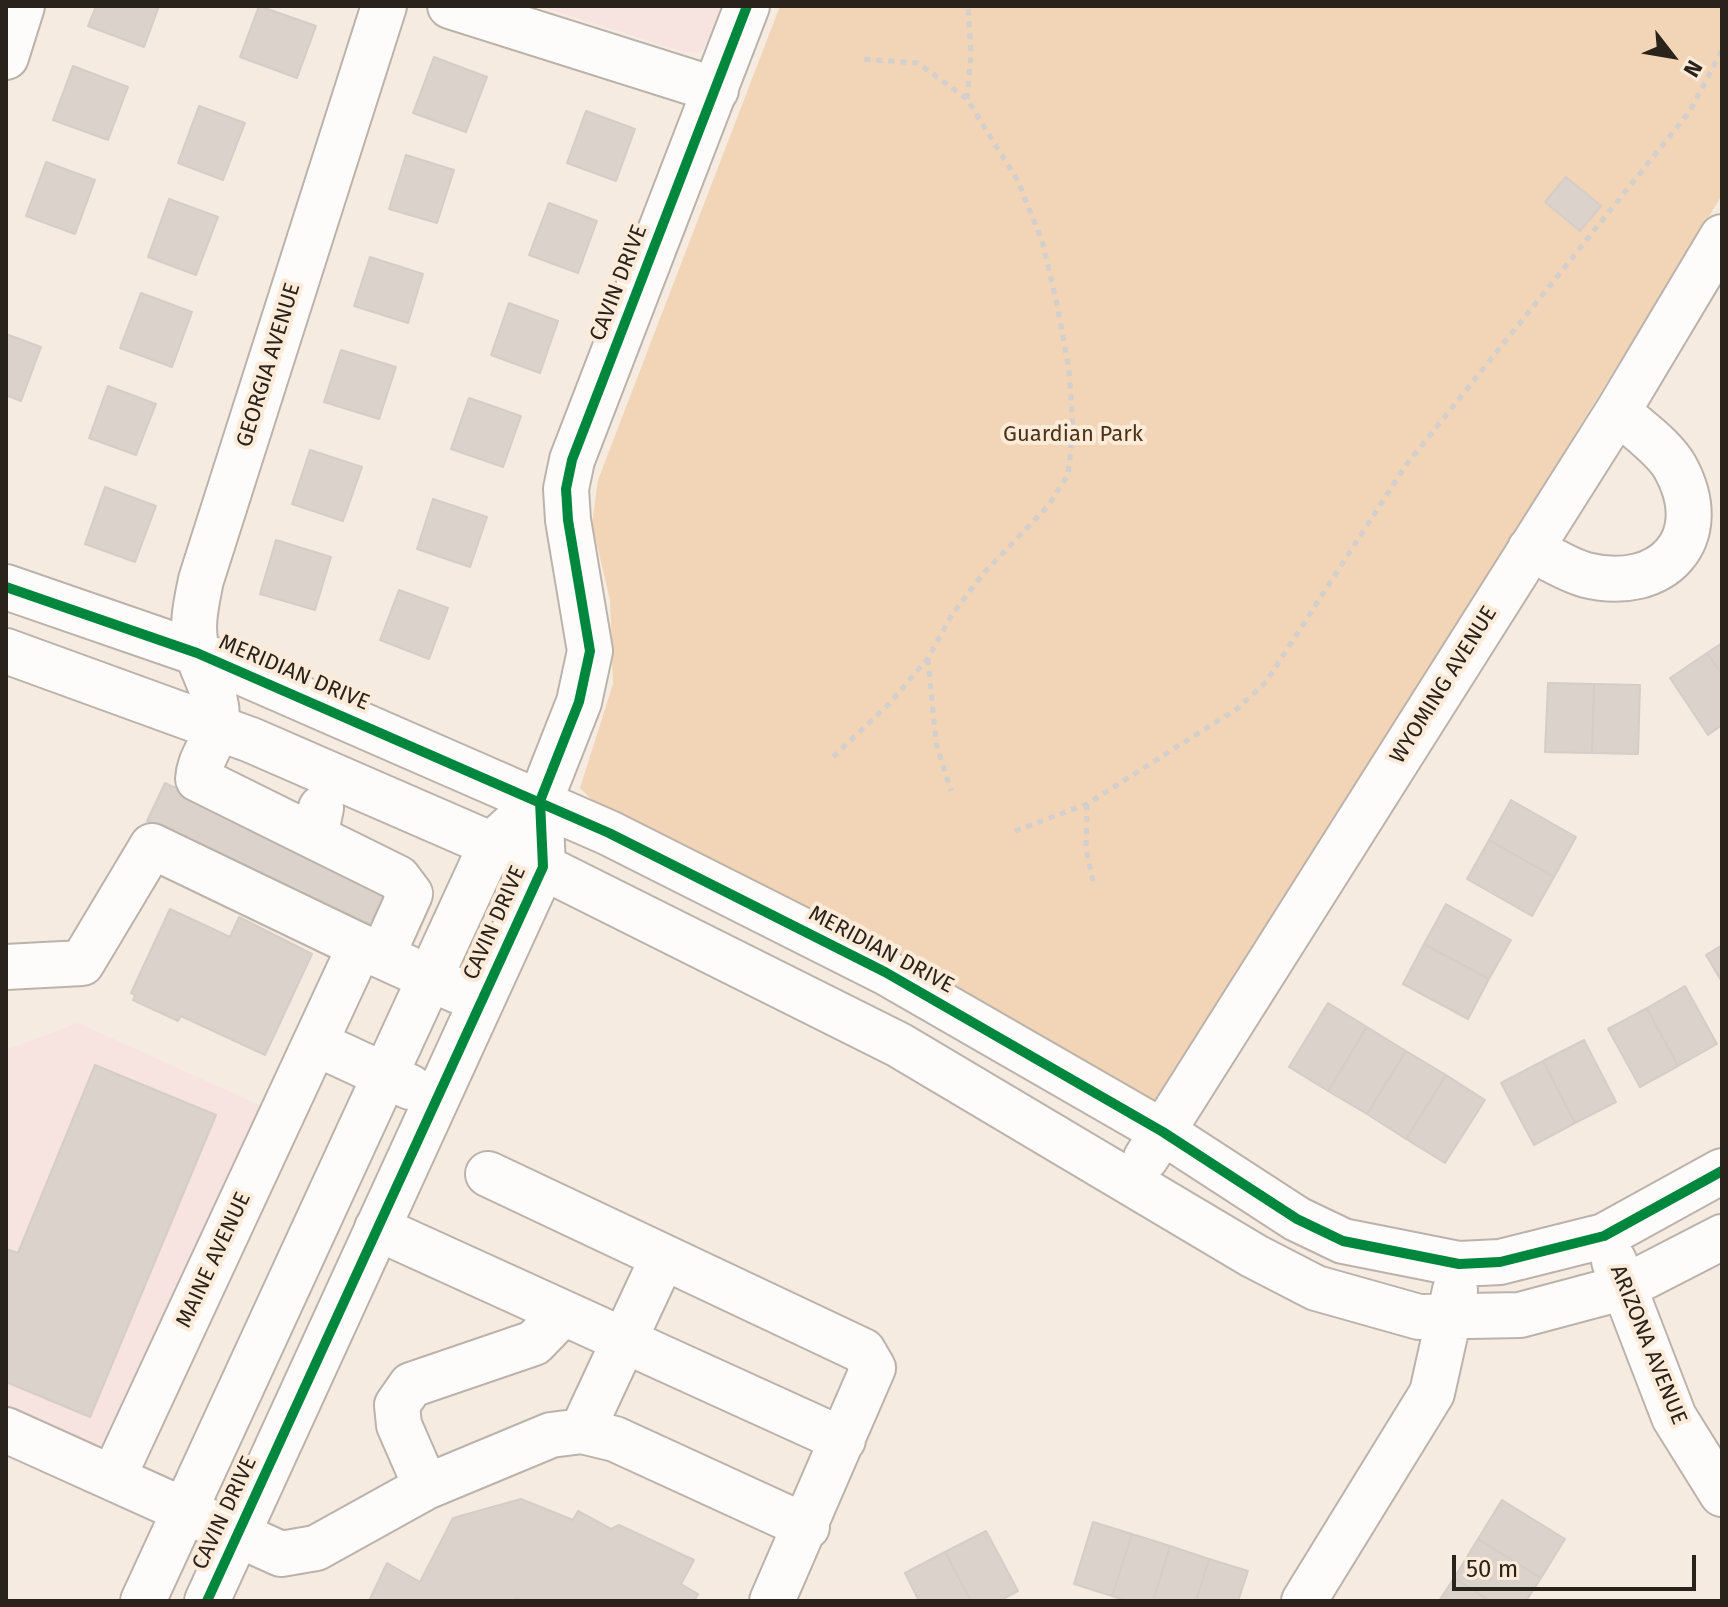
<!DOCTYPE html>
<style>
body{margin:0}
#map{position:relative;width:1728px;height:1607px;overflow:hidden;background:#f5ebe1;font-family:"Fira Sans",sans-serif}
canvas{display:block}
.frame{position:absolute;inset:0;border:8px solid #29231c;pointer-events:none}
.north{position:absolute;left:1632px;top:16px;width:80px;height:80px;-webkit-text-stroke:6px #fdebd9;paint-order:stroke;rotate:121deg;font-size:22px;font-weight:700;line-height:32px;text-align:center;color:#29231c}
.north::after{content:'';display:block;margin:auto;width:28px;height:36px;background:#29231c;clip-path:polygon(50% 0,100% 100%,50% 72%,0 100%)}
.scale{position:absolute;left:1452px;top:1555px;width:244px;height:36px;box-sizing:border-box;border:4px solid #29231c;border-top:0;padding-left:10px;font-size:24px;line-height:28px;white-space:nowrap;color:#29231c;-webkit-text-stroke:6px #fdebd9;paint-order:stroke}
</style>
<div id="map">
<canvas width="1728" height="1607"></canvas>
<div class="frame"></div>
<div class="north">N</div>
<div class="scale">50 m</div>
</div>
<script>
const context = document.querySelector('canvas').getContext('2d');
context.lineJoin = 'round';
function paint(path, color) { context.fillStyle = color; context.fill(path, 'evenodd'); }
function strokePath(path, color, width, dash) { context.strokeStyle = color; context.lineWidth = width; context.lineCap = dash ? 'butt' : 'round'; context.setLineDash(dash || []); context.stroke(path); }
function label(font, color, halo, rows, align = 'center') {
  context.font = font + ' "Fira Sans",sans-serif'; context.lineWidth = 8; context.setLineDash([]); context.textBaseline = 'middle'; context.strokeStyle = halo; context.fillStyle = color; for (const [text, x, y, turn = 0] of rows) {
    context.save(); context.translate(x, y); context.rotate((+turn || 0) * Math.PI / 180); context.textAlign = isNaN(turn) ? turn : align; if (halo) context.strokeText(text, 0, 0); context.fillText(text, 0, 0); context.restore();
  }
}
const education = new Path2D(`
 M540 6H727L709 45 699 52H684Z
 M78 1023 270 1110 106 1457 6 1418V1050Z`);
const green = new Path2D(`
 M780 6H1722V195L1392 732 1154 1109 605 813 580 788 613 684 610 600 592 524 598 480Z`);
const building = new Path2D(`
 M96 6H159L144 47 88 26Z
 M259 6 316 26 297 78 240 57Z
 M434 57 487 77 466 132 413 113Z
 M73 66 128 87 108 140 53 120Z
 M199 106 245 123 223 180 178 163Z
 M586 111 635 129 616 181 567 163Z
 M406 155 454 170 437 223 389 209Z
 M46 162 95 180 75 234 26 216Z
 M1566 177 1601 206 1580 231 1545 202Z
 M169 199 218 217 196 275 148 257Z
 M549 203 597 221 578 273 529 255Z
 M370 257 423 274 408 323 354 306Z
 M141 293 192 312 172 367 120 348Z
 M509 303 558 321 540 373 491 355Z
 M6 334 41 347 21 401 6 395Z
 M341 350 396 367 379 419 324 402Z
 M108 386 156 404 136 455 89 438Z
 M469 398 521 416 503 467 451 449Z
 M310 450 362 467 343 521 292 504Z
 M105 487 156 506 135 562 85 544Z
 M433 499 487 517 470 567 417 549Z
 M276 540 331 557 315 610 260 594Z
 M399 590 448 608 429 659 380 640Z
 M1722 643V674L1707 653Z
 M1707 653 1722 674V725L1708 735 1670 678Z
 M1548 683 1594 684 1592 753 1545 752Z
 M1594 684 1640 685 1638 754 1592 753Z
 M165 783 396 890 378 928 147 821Z
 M1511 800 1576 837 1554 877 1489 840Z
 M1489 840 1554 877 1532 916 1467 879Z
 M1446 904 1511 940 1489 979 1424 944Z
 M170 909 230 937 239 917 312 954 265 1055 181 1016 178 1021 133 1000 135 995 131 993Z
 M1424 944 1489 979 1468 1019 1403 984Z
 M1722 945V982L1706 955Z
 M1685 986 1717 1044 1678 1066 1647 1008Z
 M1328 1003 1367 1027 1328 1091 1289 1067Z
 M1647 1008 1678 1066 1640 1087 1608 1029Z
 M1367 1027 1406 1051 1367 1114 1328 1091Z
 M1584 1040 1616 1102 1575 1123 1543 1061Z
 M1406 1051 1446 1075 1406 1139 1367 1114Z
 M1543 1061 1575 1123 1534 1145 1501 1083Z
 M95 1065 216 1115 90 1417 6 1382V1249L18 1253Z
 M1446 1075 1485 1100 1445 1163 1406 1139Z
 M521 1499 573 1520 578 1511 611 1529 619 1525 694 1560 681 1584 698 1594 694 1601H523L516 1598 515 1601H369L387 1563 420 1582 453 1518Z
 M1502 1500 1565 1539 1541 1578 1478 1539Z
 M1093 1522 1132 1534 1112 1596 1074 1584Z
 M986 1531 1018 1591 999 1601H971L945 1552Z
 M1132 1534 1170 1546 1153 1601H1127L1112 1596Z
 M1478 1539 1541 1578 1526 1601H1490L1454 1578Z
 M1170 1546 1209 1559 1196 1601H1153Z
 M945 1552 971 1601H919L905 1573Z
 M1209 1559 1248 1571 1238 1601H1196Z
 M1454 1578 1490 1601H1439Z`);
const path = new Path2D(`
 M967 99 971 54 968 6
 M928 659 936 743 951 791
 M833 757 889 704 928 658 953 613 984 573 1048 506 1068 475 1073 428 1069 370 1057 304 1042 241 1018 181 967 99 918 63 860 59
 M1087 804 1086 849 1093 881
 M1015 831 1087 804 1238 708 1266 682 1406 465 1690 111 1722 50`);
const minor = new Path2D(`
 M450 6 716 90
 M6 57 22 6
 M1530 549C1548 557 1567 570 1586 575 1662 594 1715 539 1675 467 1663 446 1635 428 1618 411
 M6 587 197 653 609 833 885 972 1163 1132 1297 1219 1343 1241 1459 1264 1500 1262 1604 1236 1722 1171
 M6 651 251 740 543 867 899 1045 1254 1256 1316 1288 1419 1317 1520 1315 1625 1287 1722 1237
 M321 808 315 837 398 878 410 894 382 956
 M315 837 198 779C199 759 213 746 216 727 221 700 205 678 198 654 190 629 196 604 201 580L384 6
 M6 967 82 963 152 846 360 946
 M410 1087 315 1043 360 946 458 991
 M1146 1158 1618 411 1722 237
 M488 1174 863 1351 873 1368 772 1601
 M377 1228 843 1440
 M1614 1261 1674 1417 1722 1494
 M6 1430 281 1554 316 1548 426 1487 551 1435 582 1431 615 1439 807 1527
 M582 1431 663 1257
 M113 1478 315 1043
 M426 1487 399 1425 397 1405 411 1385 534 1343 563 1313
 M143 1601 486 856 493 843 514 824
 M207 1601 543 867 540 801 579 702 590 651 568 520 566 489 572 460 747 6
 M1304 1601 1432 1393 1455 1290`);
const cycleway = new Path2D(`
 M6 587 197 653 609 833 885 972 1163 1132 1297 1219 1343 1241 1459 1264 1500 1262 1604 1236 1722 1171
 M207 1601 543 867 540 801 579 702 590 651 568 520 566 489 572 460 747 6`);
const streetNames = [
 ["CAVIN DRIVE",619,283,-69],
 ["GEORGIA AVENUE",269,365,-73],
 ["MERIDIAN DRIVE",294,673,23],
 ["WYOMING AVENUE",1444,685,-58],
 ["CAVIN DRIVE",495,923,-66],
 ["MERIDIAN DRIVE",881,950,28],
 ["MAINE AVENUE",214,1260,-65],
 ["ARIZONA AVENUE",1648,1345,68],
 ["CAVIN DRIVE",225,1513,-65]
];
const parkNames = [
 ["Guardian Park",1073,435]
];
paint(education, '#f7e3e0');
paint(green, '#f2d4b6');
paint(building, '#dbd3cb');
strokePath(building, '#d5cdc6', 2);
strokePath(minor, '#bbb3ab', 48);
strokePath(path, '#d2cfcc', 5, [6, 6]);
strokePath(minor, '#fefcfa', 44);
strokePath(cycleway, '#00873e', 10);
label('22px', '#29231c', '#fdebd9', streetNames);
label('22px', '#4c3318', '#fdebd9', parkNames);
</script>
